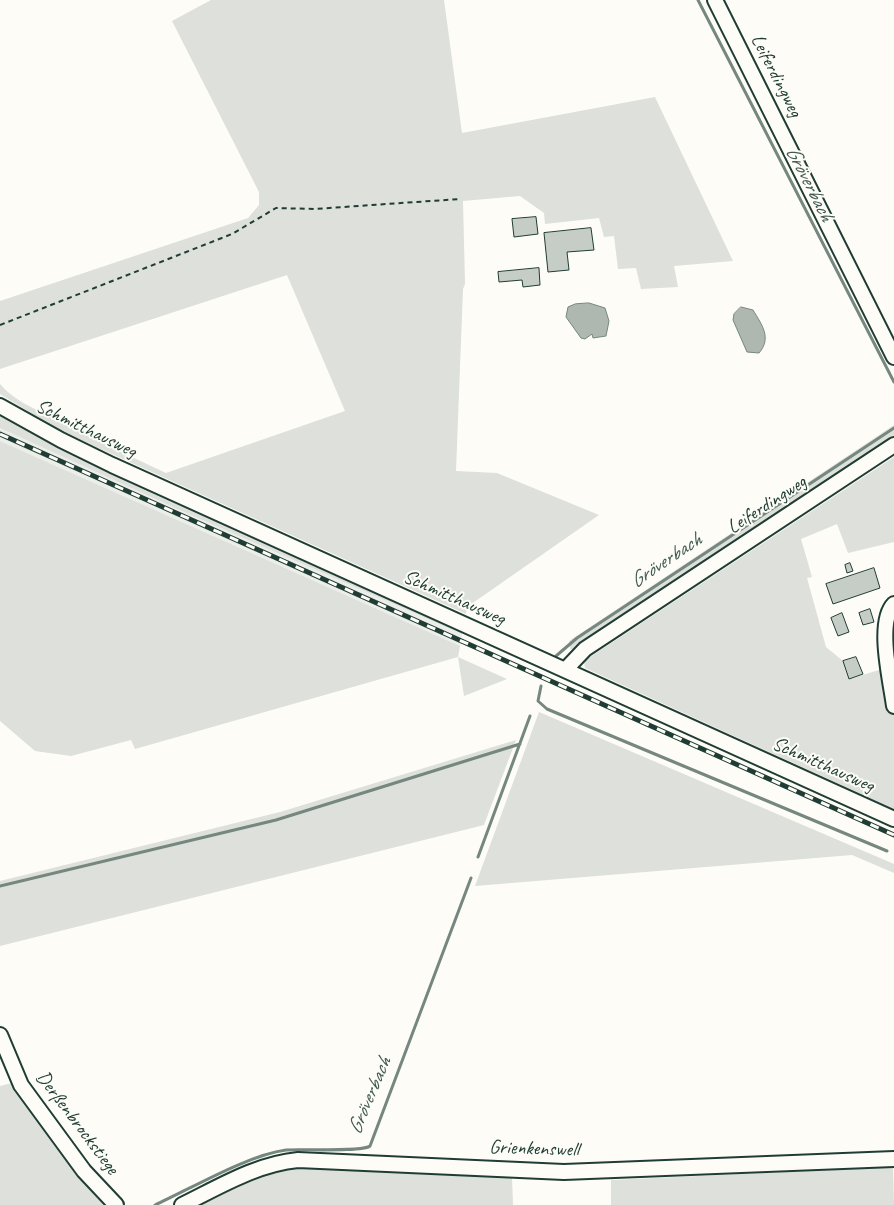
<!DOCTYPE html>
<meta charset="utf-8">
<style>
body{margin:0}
canvas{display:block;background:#fdfcf7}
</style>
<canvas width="894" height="1205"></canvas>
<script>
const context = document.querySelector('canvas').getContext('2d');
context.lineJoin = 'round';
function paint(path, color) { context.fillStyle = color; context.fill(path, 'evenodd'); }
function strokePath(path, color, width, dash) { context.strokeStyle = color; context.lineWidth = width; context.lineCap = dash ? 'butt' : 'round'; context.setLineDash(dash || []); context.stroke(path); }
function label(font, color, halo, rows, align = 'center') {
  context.font = font + ' Caveat,sans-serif'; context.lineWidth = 4; context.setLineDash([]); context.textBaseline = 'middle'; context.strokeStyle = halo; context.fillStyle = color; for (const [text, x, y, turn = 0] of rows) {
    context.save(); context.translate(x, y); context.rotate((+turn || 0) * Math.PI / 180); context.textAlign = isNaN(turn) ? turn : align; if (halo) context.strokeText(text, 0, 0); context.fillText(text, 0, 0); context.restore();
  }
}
const built = new Path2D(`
 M0 428 175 508 462 634 460 646 0 441Z`);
const green = new Path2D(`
 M211 0H444L462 133 655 97 733 261 674 266 678 287 641 289 636 268 618 269 614 236 604 237 599 218 545 224 544 213 520 196 463 201 465 284 463 289 456 471 497 473 599 515 467 607 466 614 92 445 49 424 0 394V384C14 401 36 409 55 419 92 438 129 456 166 473L345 411 287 275 0 369V301L248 218 259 205V192L172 21Z
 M0 416 89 462 463 630 462 634 175 508 0 428Z
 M894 425V439L574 650 570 649 569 641Z
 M0 441 460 646 458 657 507 679 464 696 458 657 135 749 131 740 71 756 35 751 0 721Z
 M894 457V542L848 553 837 524 801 539 812 577 807 578 826 647 843 661 849 679 889 667 894 604V809L585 668 584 661Z
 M539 712 894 864V873L852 855 475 886Z
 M516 740 484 825 0 946V881L280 812Z
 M12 1083 104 1205H0V1086Z
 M285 1166H361L379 1171 512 1178 513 1205H193L257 1175Z
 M893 1167 894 1205H611V1180Z`);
const water = new Path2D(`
 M589 303 605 308 609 321 606 336 593 338 592 334 585 339 581 338 566 317 568 307 575 304Z
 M741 307 753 310C762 325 772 338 759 353L747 352 733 320 734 314Z`);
const stream = new Path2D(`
 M698 0 894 382
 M556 656 577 638 894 428
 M541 686 538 701 547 709 887 851
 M478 857 530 716
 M0 886 276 820 520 744
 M155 1205C192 1188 248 1155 286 1150 301 1149 363 1152 370 1146L471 878`);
const building = new Path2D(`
 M536 217 538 234 514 237 512 219Z
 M591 228 594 250 567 252 569 270 548 272 544 233Z
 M539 268 540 285 523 287 522 280 499 282 498 272Z
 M850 563 853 571 847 573 845 565Z
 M874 568 880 588 833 604 826 584Z
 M870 609 874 622 863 625 859 613Z
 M842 613 849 632 838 636 831 618Z
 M856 657 863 674 849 679 843 661Z`);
const path = new Path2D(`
 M0 325 232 234 276 208 314 209 460 199`);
const minor = new Path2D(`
 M715 0 894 357
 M0 406 61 440 112 465 894 819
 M894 604C876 622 891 682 894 706
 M566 669 585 649 894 445
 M0 1035 21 1085 84 1171 116 1205
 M182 1205C219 1187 256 1164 298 1160L564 1172 894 1159`);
const rail = new Path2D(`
 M0 434 894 835`);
const streetNames = [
 ["Leiferdingweg",776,76,63],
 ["Schmitthausweg",86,429,26],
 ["Leiferdingweg",767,505,-33],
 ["Schmitthausweg",454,598,24],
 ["Schmitthausweg",823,765,24],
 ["Derßenbrockstiege",77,1123,53],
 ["Grienkenswell",534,1149,2]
];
const waterNames = [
 ["Gröverbach",809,184,63],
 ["Gröverbach",666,561,-34],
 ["Gröverbach",370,1096,-67]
];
paint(built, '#eceee9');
paint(green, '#dde0db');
paint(water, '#aeb8b1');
strokePath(water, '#75877f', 1);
strokePath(stream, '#75877f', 3);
paint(building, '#c6cdc7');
strokePath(building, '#1f3d34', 1);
strokePath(minor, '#1f3d34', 18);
strokePath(path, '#1f3d34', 2, [5, 4]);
strokePath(minor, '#fdfcf7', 14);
strokePath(rail, '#1f3d34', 5);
strokePath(rail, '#fdfcf7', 3, [9]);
label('20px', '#1f3d34', '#fdfcf7', streetNames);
label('italic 21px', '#435c53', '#fdfcf7', waterNames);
</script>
